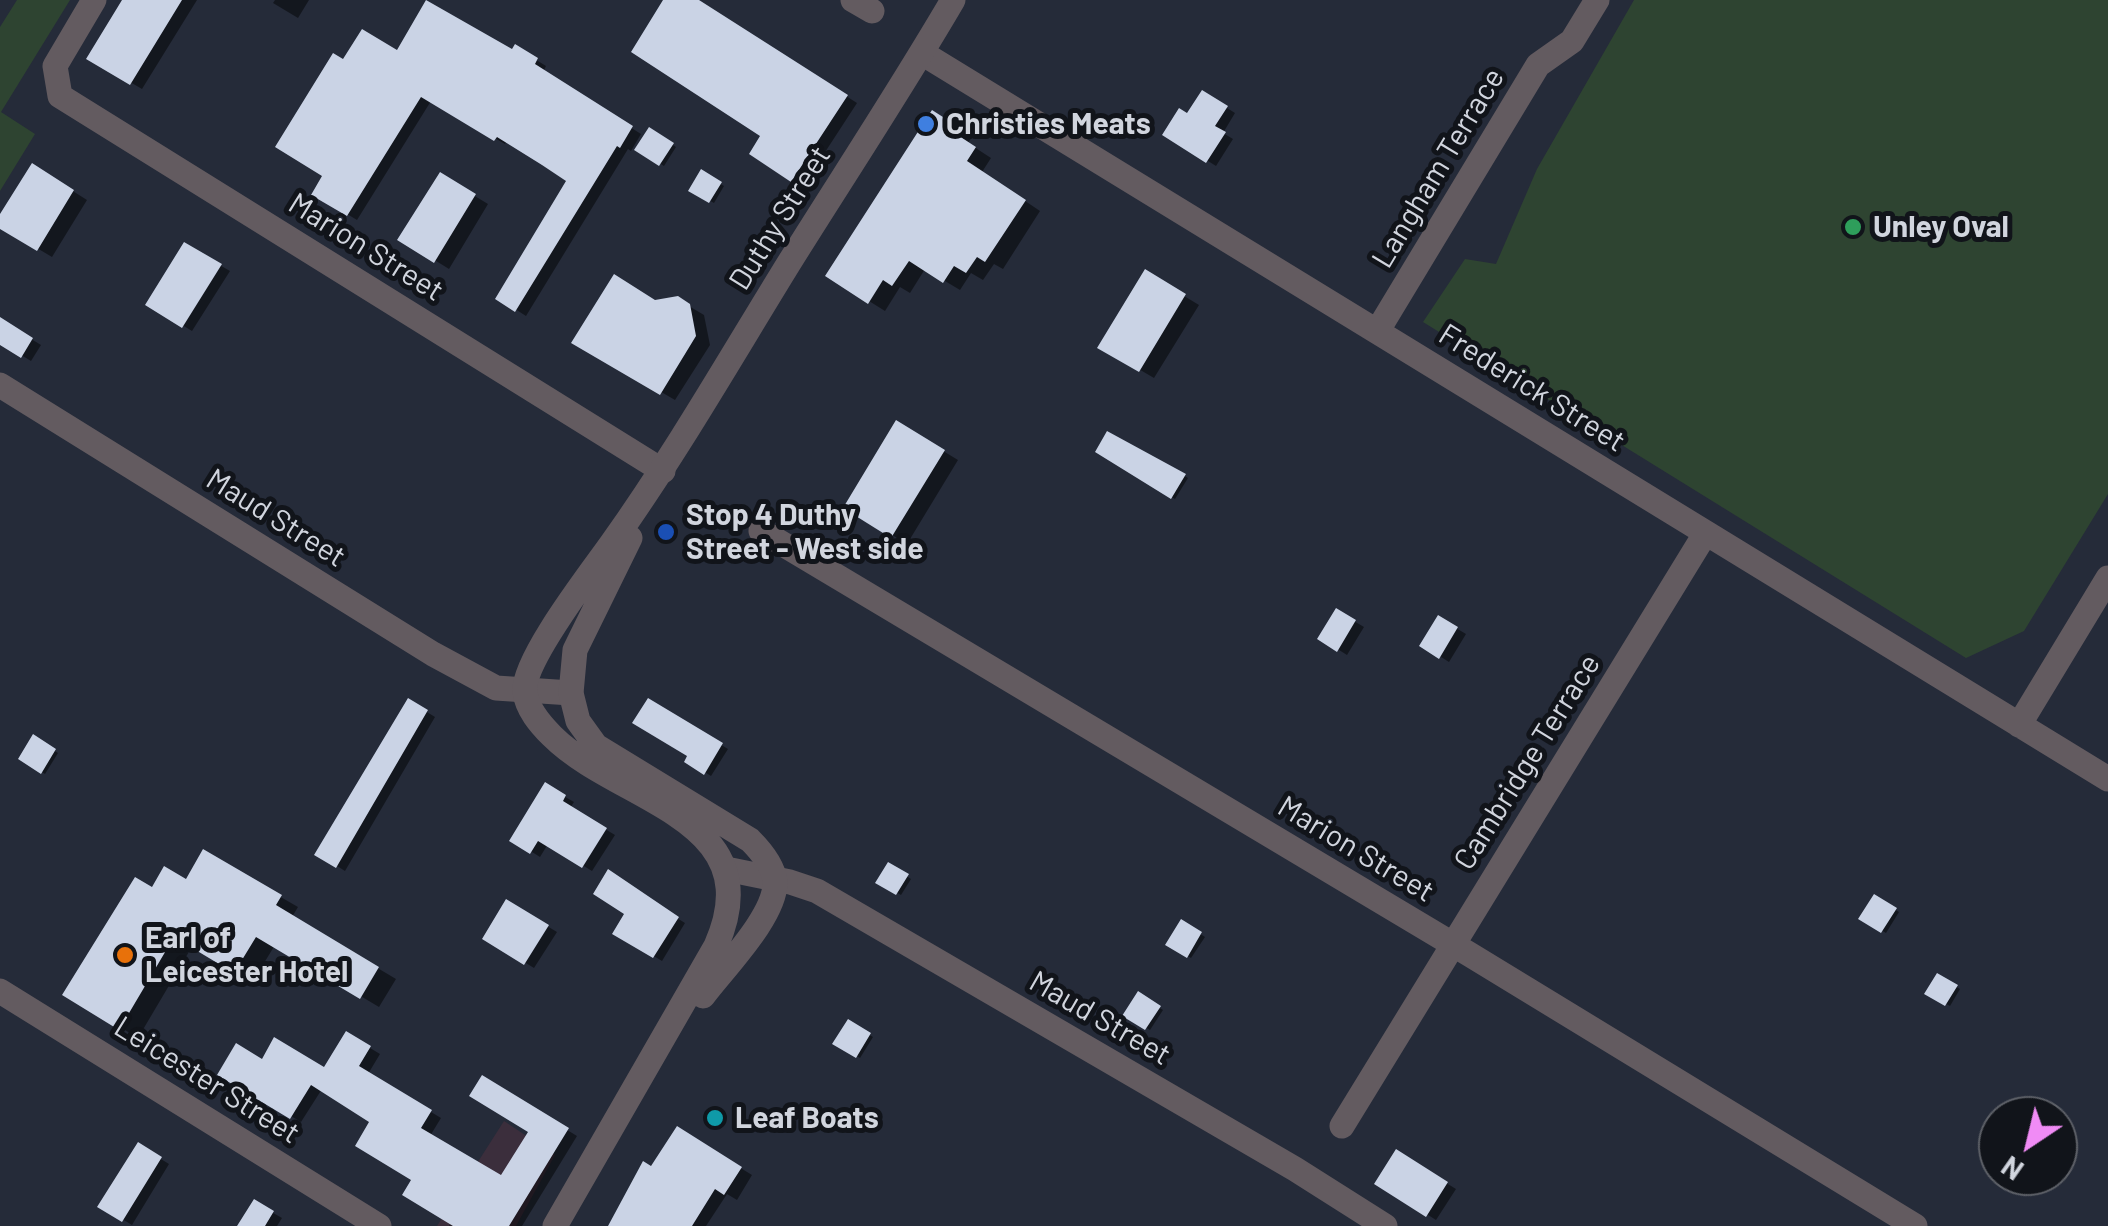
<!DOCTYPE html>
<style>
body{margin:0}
#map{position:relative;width:2108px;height:1226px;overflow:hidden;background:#252b39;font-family:Barlow,sans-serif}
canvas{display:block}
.north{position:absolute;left:1978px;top:1096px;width:100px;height:100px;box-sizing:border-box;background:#11141a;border:2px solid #5e6168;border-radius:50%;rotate:215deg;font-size:28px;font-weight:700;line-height:40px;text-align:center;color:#d1d5de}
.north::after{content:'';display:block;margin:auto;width:35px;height:45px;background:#f08bf5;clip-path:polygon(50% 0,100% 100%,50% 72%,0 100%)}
</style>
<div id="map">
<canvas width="2108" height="1226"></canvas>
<div class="north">N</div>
</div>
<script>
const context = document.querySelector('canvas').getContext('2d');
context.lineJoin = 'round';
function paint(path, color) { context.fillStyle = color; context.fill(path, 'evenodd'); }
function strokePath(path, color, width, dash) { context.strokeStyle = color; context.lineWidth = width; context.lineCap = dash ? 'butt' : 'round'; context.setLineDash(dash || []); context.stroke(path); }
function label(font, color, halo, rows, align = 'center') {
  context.font = font + ' Barlow,sans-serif'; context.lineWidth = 10; context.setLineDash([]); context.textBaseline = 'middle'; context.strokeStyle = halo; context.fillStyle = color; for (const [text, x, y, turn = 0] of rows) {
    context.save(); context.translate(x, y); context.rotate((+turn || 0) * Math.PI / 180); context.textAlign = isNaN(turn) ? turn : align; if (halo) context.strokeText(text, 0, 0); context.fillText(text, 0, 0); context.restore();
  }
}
const commercial = new Path2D(`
 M504 1121 555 1155 516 1226H437Z`);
const green = new Path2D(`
 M17 0H70L1 112 35 134 0 191V27Z
 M1634 0H2108V494L2024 631 1966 658 1423 322 1465 259 1496 264 1537 169Z`);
const shadow = new Path2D(`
 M126 0H197L142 89 89 58Z
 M275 0H309L298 18 273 3Z
 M666 0H696L857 103 803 186 792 179Z
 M398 53H525L546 66 543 72 641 134 631 151 628 149 526 316 498 298 569 181 507 140 505 144 431 101 357 220 314 194 325 175 345 62Z
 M1203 93 1235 113 1223 133 1233 139 1216 166 1165 134 1188 116Z
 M933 114 972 137 968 143 991 158 982 172 1040 211 1003 269 994 264 983 280 971 273 960 290 925 269 910 293 900 287 885 311 869 301Z
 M650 130 676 147 664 166 638 149Z
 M33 166 87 200 52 257 0 226V218Z
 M702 173 724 186 714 203 691 190Z
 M440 175 488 204 449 269 401 239Z
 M185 245 230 271 192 331 148 304Z
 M1146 273 1199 305 1154 378 1101 347Z
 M677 299 704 315 710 345 675 400 575 342 655 302Z
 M0 320 41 345 31 361 0 342Z
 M897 423 958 460 907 544 846 507Z
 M1098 452 1164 463 1188 478 1175 499Z
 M1337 611 1364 627 1347 655 1320 638Z
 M1439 618 1466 634 1449 662 1422 645Z
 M409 701 435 717 345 871 318 854Z
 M649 701 728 749 711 776 687 761 691 755Z
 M34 738 58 753 45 774 21 758Z
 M546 786 574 802 570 808 615 835 592 871 548 844 540 857 513 840Z
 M204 853 298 907 292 917 396 979 379 1007 275 945 253 981 193 945 138 1038 66 994 153 890 187 882Z
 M889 865 911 879 901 895 879 882Z
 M636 893 685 923 662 961 616 933Z
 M1875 897 1899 912 1886 933 1862 918Z
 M507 902 557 932 534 968 485 938Z
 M1182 922 1205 937 1191 958 1168 944Z
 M1938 976 1960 989 1950 1006 1927 993Z
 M1138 994 1163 1010 1150 1030 1125 1015Z
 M849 1022 873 1037 860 1058 836 1043Z
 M347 1034 380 1054 368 1074 441 1118 430 1136 502 1179 532 1131 482 1078 577 1136 522 1226H449L451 1222 414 1179 373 1121 322 1089 301 1122 220 1074 262 1062 325 1070Z
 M677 1129 752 1175 737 1200 727 1194 706 1226H609Z
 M138 1145 169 1164 132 1225 101 1206Z
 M1397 1153 1456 1189 1436 1220 1378 1183Z
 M254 1202 282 1218 277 1226H240Z`);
const building = new Path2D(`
 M122 0H182L130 85 86 59Z
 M426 0 512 49 515 44 538 58 535 64 633 126 620 148 617 146 515 312 495 299 566 181 542 165 497 137 494 141 421 97 347 216 311 195 322 176 275 147 333 53 343 59 362 29 397 50Z
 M663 0H699L848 95 791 182 749 154 760 136 631 52Z
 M1202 90 1228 106 1215 126 1226 132 1206 163 1162 135 1179 108 1187 113Z
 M932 110 957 126 953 132 976 147 967 161 1026 200 985 262 977 257 966 273 954 266 943 283 909 261 892 286 883 280 868 304 825 276Z
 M649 127 674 143 659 166 634 150Z
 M32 163 74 190 37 251 0 229V214Z
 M701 169 722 182 709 203 688 191Z
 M440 172 476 194 434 263 397 240Z
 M184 242 222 264 182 328 145 305Z
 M1145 269 1186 294 1139 372 1097 348Z
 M614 274 655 300 678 296 690 304 696 336 660 395 571 343Z
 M0 317 33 338 21 358 0 345Z
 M896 420 945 450 891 538 843 508Z
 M1107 431 1186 474 1171 499 1095 452Z
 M1336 608 1356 620 1337 652 1317 639Z
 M1438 615 1458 627 1439 659 1419 646Z
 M408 698 428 710 336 868 314 855Z
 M648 698 723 743 704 775 684 762 687 756 632 723Z
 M33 734 56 749 41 774 18 759Z
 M545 782 566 795 563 801 607 828 582 868 538 841 530 854 509 841Z
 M203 849 282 895 276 905 379 967 360 999 256 937 234 973 174 937 119 1030 62 995 135 877 152 887 164 866 186 879Z
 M888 862 909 874 896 895 875 883Z
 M608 869 679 917 653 958 612 934 624 914 593 894Z
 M1874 894 1897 908 1881 933 1858 919Z
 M506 899 549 925 524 965 482 939Z
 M1181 919 1202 932 1187 958 1165 945Z
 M1937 973 1958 985 1945 1006 1924 994Z
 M1138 991 1161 1006 1145 1030 1122 1016Z
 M848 1019 871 1033 856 1058 832 1044Z
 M346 1031 371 1046 359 1066 432 1110 421 1128 501 1175 528 1132 469 1096 482 1075 569 1128 509 1226H453L402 1195 411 1180 355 1146 369 1122 311 1085 290 1119 217 1075 236 1043 262 1059 274 1037 324 1067Z
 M677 1126 742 1167 724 1195 715 1189 692 1226H608L643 1161 651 1166Z
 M138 1142 162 1157 122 1222 97 1207Z
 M1396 1149 1448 1182 1426 1217 1374 1184Z
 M254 1199 274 1211 265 1226H237Z`);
const minor = new Path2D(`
 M94 0 55 66 60 96 663 471
 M853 0 872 11
 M922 53 2108 779
 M1378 330 1538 65 1572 41 1597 0
 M0 385 433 654 496 688 571 693
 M761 531 1469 954 1915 1226
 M2019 725 2108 578
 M726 869 790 882 817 891 1295 1169 1385 1226
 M0 991 379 1226
 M1342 1126 1705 534`);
const tertiary = new Path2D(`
 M630 538 575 650 571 693 578 721 596 746 750 840C761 851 773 866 775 881 777 915 723 969 703 996
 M555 1226 716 946C773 817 619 803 552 736 540 724 527 709 525 692 521 662 593 570 612 543 676 453 731 357 789 263 844 175 901 89 953 0`);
const markers = [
 [926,124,10,"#3f7fe0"],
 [1853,227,10,"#2e9e5b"],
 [666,532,10,"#1a4fb4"],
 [125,955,10,"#e8710a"],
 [715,1118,10,"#0f9aa8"]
];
const poiNames = [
 ["Christies Meats",946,124],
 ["Unley Oval",1873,227],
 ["Stop 4 Duthy",686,515],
 ["Street - West side",686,549],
 ["Earl of",145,938],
 ["Leicester Hotel",145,972],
 ["Leaf Boats",735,1118]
];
const streetNames = [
 ["Langham Terrace",1438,168,-59],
 ["Duthy Street",780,218,-58],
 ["Marion Street",366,247,32],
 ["Frederick Street",1532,388,32],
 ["Maud Street",276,518,32],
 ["Cambridge Terrace",1527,762,-58],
 ["Marion Street",1356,849,31],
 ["Maud Street",1100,1018,30],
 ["Leicester Street",207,1080,32]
];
paint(commercial, '#3b2e3c');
paint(green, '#2e4431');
paint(shadow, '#0007');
paint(building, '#cad3e5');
strokePath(minor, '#635b60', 25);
strokePath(tertiary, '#635b60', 25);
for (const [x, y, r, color] of markers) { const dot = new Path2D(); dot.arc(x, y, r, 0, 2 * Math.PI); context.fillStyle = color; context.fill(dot); strokePath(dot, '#11141a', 4); }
label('bold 30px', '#d1d5de', '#11141a', poiNames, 'left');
label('30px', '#d1d5de', '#11141a', streetNames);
</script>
